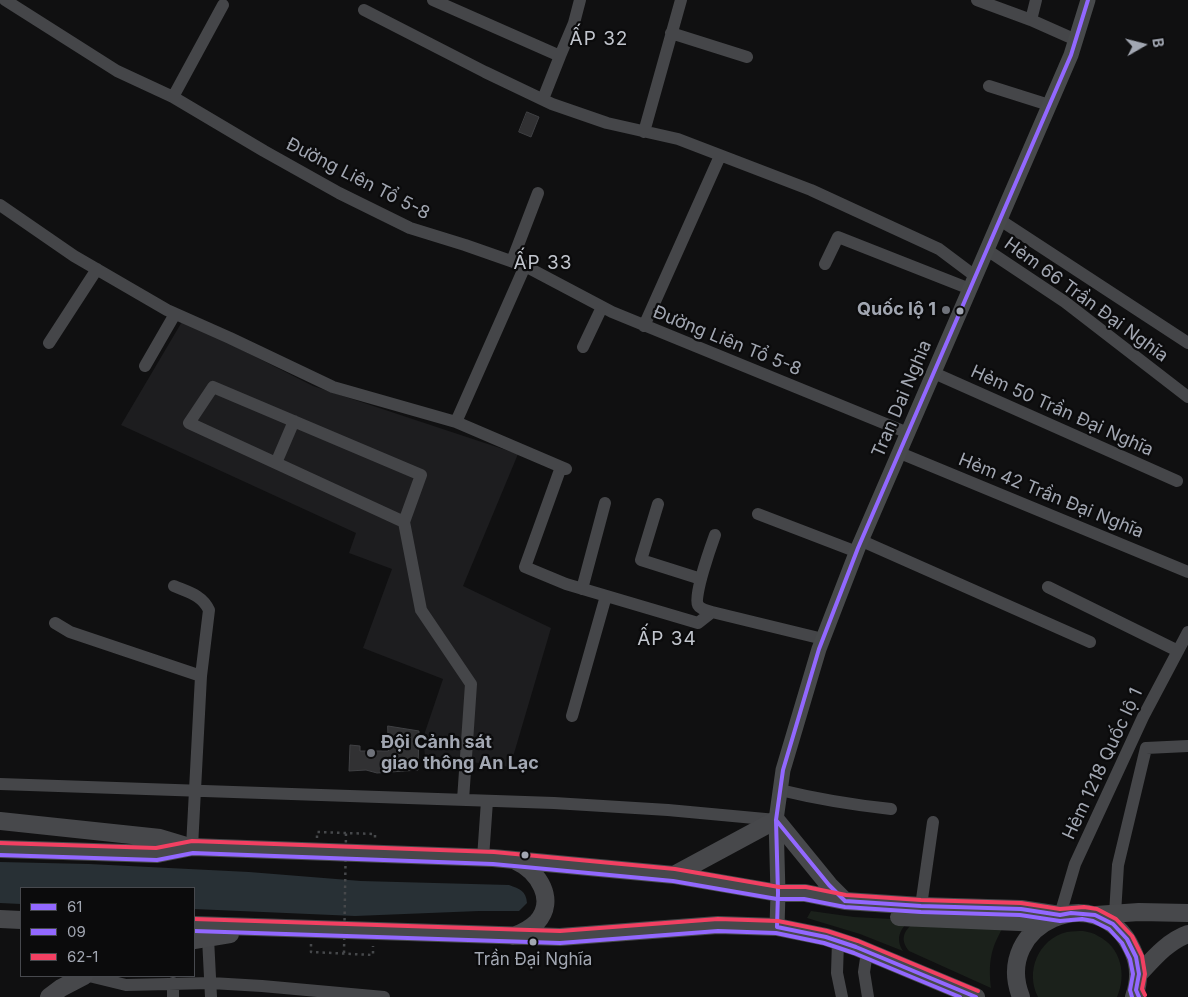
<!DOCTYPE html>
<meta charset="utf-8">
<style>
body{margin:0}
#map{position:relative;width:1188px;height:997px;overflow:hidden;background:#101011;font-family:Inter,sans-serif}
canvas{display:block}
.legend{position:absolute;left:20px;top:887px;width:175px;height:90px;box-sizing:border-box;background:#0b0b0c;border:1px solid #47494e;margin:0;padding:6px 9px;list-style:none;font-size:15px;color:#a2a7b2}
.legend li{display:flex;align-items:center;gap:10px;height:25px}
.legend b{width:25px;border:1px solid #47494e}
.north{position:absolute;left:1118px;top:20px;width:50px;height:50px;-webkit-text-stroke:4px #0b0b0c;paint-order:stroke;rotate:82deg;font-size:14px;font-weight:700;line-height:20px;text-align:center;color:#a2a7b2}
.north::after{content:'';display:block;margin:auto;width:18px;height:22px;background:#a2a7b2;clip-path:polygon(50% 0,100% 100%,50% 72%,0 100%)}
</style>
<div id="map">
<canvas width="1188" height="997"></canvas>
<ul class="legend">
<li><b style="height:6px;background:#9268ff"></b>61</li>
<li><b style="height:6px;background:#9268ff"></b>09</li>
<li><b style="height:6px;background:#f24062"></b>62-1</li>
</ul>
<div class="north">B</div>
</div>
<script>
const context = document.querySelector('canvas').getContext('2d');
context.lineJoin = 'round';
function paint(path, color) { context.fillStyle = color; context.fill(path, 'evenodd'); }
function strokePath(path, color, width, dash) { context.strokeStyle = color; context.lineWidth = width; context.lineCap = dash ? 'butt' : 'round'; context.setLineDash(dash || []); context.stroke(path); }
function label(font, color, halo, rows, align = 'center') {
  context.font = font + ' Inter,sans-serif'; context.lineWidth = 4.5; context.setLineDash([]); context.textBaseline = 'middle'; context.strokeStyle = halo; context.fillStyle = color; for (const [text, x, y, turn = 0] of rows) {
    context.save(); context.translate(x, y); context.rotate((+turn || 0) * Math.PI / 180); context.textAlign = isNaN(turn) ? turn : align; if (halo) context.strokeText(text, 0, 0); context.fillText(text, 0, 0); context.restore();
  }
}
const built = new Path2D(`
 M183 320 313 386 518 454 463 586 551 628 510 767 425 756 423 738 443 679 363 648 392 569 349 553 356 533 121 425Z`);
const green = new Path2D(`
 M811 911 854 917 910 920C900 929 895 939 903 951L860 934 807 918Z
 M914 923 1005 924C991 947 988 961 991 988L909 951C900 940 903 931 914 923Z
 M1083 931C1088 932 1094 933 1098 936 1121 947 1127 975 1117 997H1038C1025 972 1038 939 1067 932 1072 931 1078 931 1083 931Z`);
const water = new Path2D(`
 M0 862 89 864 249 872 361 881 509 885C520 889 526 891 527 903L519 911H479L355 916 194 909V888H21V904L0 903Z`);
const building = new Path2D(`
 M527 112 539 117 531 137 519 132Z
 M388 726 419 731 418 770 377 773 366 770 349 771 350 745 360 746V751H388Z`);
const path = new Path2D(`
 M317 838V832L375 834V840
 M311 944V952L373 955V946`);
const minor = new Path2D(`
 M5 0 117 71 173 97 264 151 339 193 410 228 465 245 525 266 612 312 908 433
 M433 0 560 56 543 99
 M977 0 1031 20 1076 40
 M364 10 485 72 552 104 607 123 678 139 811 190 939 249 975 276
 M1031 20 1036 0
 M671 33 747 57
 M560 56 574 23 580 0
 M989 86 1049 105
 M173 97 223 5
 M644 132 681 0
 M0 205 74 256 167 310 230 338 333 387 456 422 566 469
 M1000 220 1188 343
 M987 250 1065 302 1188 397
 M512 261 538 193
 M825 264 838 237 970 289
 M644 326 720 156
 M49 343 97 269
 M583 347 602 307
 M145 366 175 314
 M934 373 1177 481
 M456 422 525 266
 M900 453 1188 572
 M276 463 294 421
 M561 467 525 567 566 584 698 623 712 612 823 639
 M658 504 641 560 701 579
 M758 514 857 552
 M404 522 189 423 213 387 421 475 404 522 421 610 471 684 463 800
 M862 541 1090 642
 M174 586C188 592 202 595 209 610L201 676 192 847
 M1048 587 1178 651
 M582 589 605 503
 M712 612C708 611 700 609 698 605 693 597 711 546 715 535
 M55 623 70 632 201 676
 M572 716 606 596
 M0 784 554 803 668 810 776 820
 M780 790C817 799 853 805 891 809
 M483 858 487 801
 M921 906 933 822
 M1115 914 1118 865 1146 748 1188 746
 M1060 915 1075 864 1143 717 1188 632
 M208 938 211 997
 M838 941 837 973 842 997
 M867 952 864 972 868 997
 M89 976 126 985 211 983 262 986 384 997
 M173 983V997`);
const major = new Path2D(`
 M777 927 778 893 776 820 783 770 819 649 858 548 1071 55 1088 0`);
const highway = new Path2D(`
 M0 821 160 838 190 847
 M0 849 157 854 192 847 493 858 674 875 778 893H805L845 901 921 906 1021 909 1060 915
 M674 875 776 820 829 885 845 901
 M1096 915 1139 912 1188 913
 M899 917 1043 923
 M0 919 21 920
 M194 925 560 937 718 925 777 927 826 937 856 947 976 997
 M513 936C522 933 530 929 537 922 557 900 538 871 516 861
 M194 940 230 934
 M1139 974C1153 959 1168 941 1188 934
 M49 997 61 988 84 976
 M1021 997C992 924 1098 877 1132 949 1140 965 1140 980 1134 997`);
const pathBridge = new Path2D(`
 M344 953 346 833`);
const bus1 = new Path2D(`
 M776 820 829 885 845 901 921 906 1021 909 1060 915 1071 913 1095 915 1113 924 1127 939 1136 957 1139 974 1136 990 1139 997
 M976 997 856 947 826 937 777 927 778 893 776 820 783 770 819 649 858 548 1071 55 1088 0`);
const bus2 = new Path2D(`
 M0 855 157 860 193 853 493 864 673 881 777 899H804L845 907 921 912 1020 915 1060 921 1082 919 1093 921 1109 929 1122 943 1130 959 1133 974 1130 990 1132 997
 M194 931 560 943 718 931 776 933 824 943 854 953 960 997`);
const bus3 = new Path2D(`
 M0 843 156 848 192 841 494 852 675 869 779 887H806L846 895 921 900 1021 903 1060 909 1084 907 1097 909 1116 919 1132 936 1142 956 1145 974 1142 989 1145 995
 M194 919 560 931 718 919 778 921 827 931 858 941 978 991`);
const markers = [
 [946,310,5,"#6f727a"],
 [960,311,4.5,"#a2a7b2"],
 [371,753,5,"#6f727a"],
 [525,855,4.5,"#a2a7b2"],
 [533,942,4.5,"#a2a7b2"]
];
const busNames = [
 ["Trần Đại Nghĩa",533,960]
];
const streetNames = [
 ["Đường Liên Tổ 5-8",358,179,27],
 ["Hẻm 66 Trần Đại Nghĩa",1086,300,36],
 ["Đường Liên Tổ 5-8",727,341,22],
 ["Tran Dai Nghia",902,399,-67],
 ["Hẻm 50 Trần Đại Nghĩa",1062,411,24],
 ["Hẻm 42 Trần Đại Nghĩa",1051,496,22],
 ["Hẻm 1218 Quốc lộ 1",1103,764,-65]
];
const poiNames = [
 ["Quốc lộ 1",936,310],
 ["Đội Cảnh sát",381,743,"left"],
 ["giao thông An Lạc",381,764,"left"]
];
const neighbourhoodNames = [
 ["ẤP 32",599,39],
 ["ẤP 33",543,263],
 ["ẤP 34",667,639]
];
paint(built, '#1d1d1f');
paint(green, '#1b211b');
paint(water, '#283035');
paint(building, '#313133');
strokePath(building, '#404144', 1);
strokePath(path, '#46484b', 2.5, [2.5, 4]);
strokePath(minor, '#454649', 12);
strokePath(major, '#47494b', 15);
strokePath(highway, '#47484b', 18);
strokePath(pathBridge, '#46484b', 2.5, [2.5, 4]);
strokePath(bus1, '#9268ff', 4);
strokePath(bus2, '#9268ff', 4);
strokePath(bus3, '#f24062', 4);
for (const [x, y, r, color] of markers) { const dot = new Path2D(); dot.arc(x, y, r, 0, 2 * Math.PI); context.fillStyle = color; context.fill(dot); strokePath(dot, '#0b0b0c', 2); }
label('17px', '#a2a7b2', '#0b0b0c', busNames);
label('18px', '#a2a7b2', '#0b0b0c', streetNames);
label('bold 18px', '#a2a7b2', '#0b0b0c', poiNames, 'right');
context.letterSpacing = '1px';
label('19px', '#c2c6ce', '#0b0b0c', neighbourhoodNames);
context.letterSpacing = '0px';
</script>
